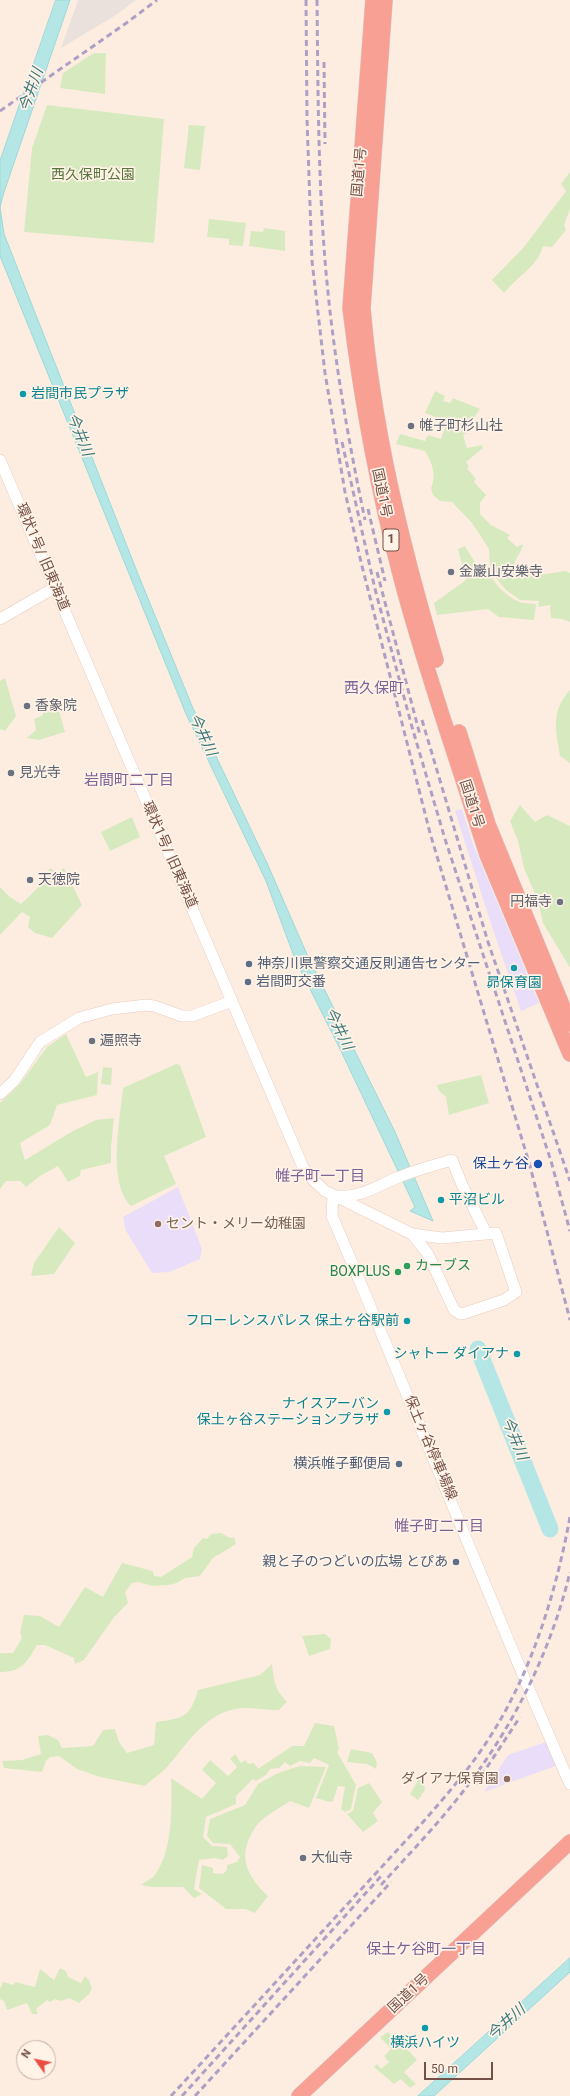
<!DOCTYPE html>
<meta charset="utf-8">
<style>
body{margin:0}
#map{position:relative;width:570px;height:2096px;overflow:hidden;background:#fdede0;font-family:Roboto,sans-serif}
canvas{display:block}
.north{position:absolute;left:16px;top:2040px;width:40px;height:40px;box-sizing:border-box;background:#fff2e7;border:1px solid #c7b1a7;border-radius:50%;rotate:303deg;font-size:11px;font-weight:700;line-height:16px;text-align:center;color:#745047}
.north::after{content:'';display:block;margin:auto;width:14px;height:18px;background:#ea4d42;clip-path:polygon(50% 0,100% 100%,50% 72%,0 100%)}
.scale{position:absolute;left:424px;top:2062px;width:69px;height:18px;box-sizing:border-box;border:2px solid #745047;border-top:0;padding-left:5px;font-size:12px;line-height:14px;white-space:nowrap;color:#745047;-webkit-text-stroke:3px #fff2e7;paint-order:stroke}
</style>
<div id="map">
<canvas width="570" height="2096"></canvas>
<div class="north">N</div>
<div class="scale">50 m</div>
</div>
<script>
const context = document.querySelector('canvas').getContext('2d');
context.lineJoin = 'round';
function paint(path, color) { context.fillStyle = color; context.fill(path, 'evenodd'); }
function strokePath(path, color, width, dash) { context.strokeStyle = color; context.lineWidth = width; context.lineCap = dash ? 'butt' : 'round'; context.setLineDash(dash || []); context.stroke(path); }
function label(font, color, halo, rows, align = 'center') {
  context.font = font + ' Roboto,"Noto Sans JP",sans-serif'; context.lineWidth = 3.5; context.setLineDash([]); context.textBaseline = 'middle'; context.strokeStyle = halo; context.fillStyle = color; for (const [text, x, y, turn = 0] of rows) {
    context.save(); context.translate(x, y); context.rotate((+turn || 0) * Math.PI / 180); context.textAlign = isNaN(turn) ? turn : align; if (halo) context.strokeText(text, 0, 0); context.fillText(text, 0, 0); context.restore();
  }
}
const industrial = new Path2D(`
 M78 0H136L116 15 61 48Z`);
const education = new Path2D(`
 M462 809 473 844 539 1003 521 1011 492 927 455 811Z
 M178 1187 202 1249 200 1259 170 1272 152 1273 126 1231 123 1217Z
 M546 1742 558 1765 484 1792 508 1755Z`);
const green = new Path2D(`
 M94 53H106L105 94 60 88 63 73Z
 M47 105 164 119 154 243 24 232 32 148Z
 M189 125 205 126 200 170 184 168Z
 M570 172V209L564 225 566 230 552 247 543 246C538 267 517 276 504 293L492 280 524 247 566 191 561 184Z
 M209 219 246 223 243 246 229 245V239L207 237Z
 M264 228 285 231V251L249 246 251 231 263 232Z
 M435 391 445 396 443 401 450 403 453 398 480 409 471 422 469 432 463 435 467 448 482 445 483 448 466 462 469 466 467 468 476 479 474 482 486 495 480 503V514L491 525 510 535 507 538 517 547 523 544C520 557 514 557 513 573L532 576 566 571 570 573V622L562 619 551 618 550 605 538 607 539 601 520 600 506 590 490 571 489 549 472 523 452 502 440 501 433 495 431 488C437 475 432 463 425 451L396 444 400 434 425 441 428 435 441 439 447 421 425 413Z
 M465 546 477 566 486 565C489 579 506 597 520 602 524 604 531 603 536 604L534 620 499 617 488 609 437 615 434 603 466 580 458 549Z
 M5 678 16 716 5 731 0 729V681Z
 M570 690V763L560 756C556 730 550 712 570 690Z
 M58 707 65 732 39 740 27 738 36 730 34 719 43 715V712Z
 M520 805 535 822 547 815 570 826V968L543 923 538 901 524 868 518 841 510 821Z
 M132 817 140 837 110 851 101 832Z
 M51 868 56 873 64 868 82 905 52 938 35 933 28 927 30 917 22 912 0 935V887L10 897 21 904 45 881 42 876Z
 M66 1034 86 1077 98 1072 97 1095 57 1105 50 1125 20 1143 25 1160 71 1132 96 1120 114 1118 111 1147V1163L81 1170 80 1176 68 1182 58 1166 40 1176 26 1187 20 1181H6L0 1189V1103L20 1084 47 1047Z
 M176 1064 180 1065 206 1137 164 1156 176 1184 131 1206C107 1183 120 1119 123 1088Z
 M103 1067 112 1068 111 1085 101 1084Z
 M481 1075 489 1103 449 1115 446 1097 439 1091 437 1085Z
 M59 1227 75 1243 54 1274 31 1276 34 1263Z
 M221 1533 230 1538 234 1537 236 1544 213 1558 200 1576 185 1578 177 1583 169 1585 152 1586 138 1582 132 1583 125 1592 128 1603 114 1617 84 1660 75 1664 74 1658 45 1645H37C27 1662 22 1672 0 1672V1653H13L22 1638 20 1633 24 1615 40 1616 59 1627 85 1587 103 1597 122 1563 153 1571 154 1576 161 1577 192 1557 194 1548 203 1538 207 1539 211 1534Z
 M325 1634 331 1639 330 1649 309 1656 302 1636Z
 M272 1664C274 1681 275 1690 287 1702L279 1710C265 1711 249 1706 236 1709 205 1714 187 1744 168 1766 162 1773 152 1779 145 1786L100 1777 77 1769 59 1756 50 1757 46 1761 42 1772 4 1768 2 1761 22 1760 41 1754 38 1736 48 1735 58 1740 62 1748 93 1746 103 1730 115 1729 119 1742 127 1753 154 1745 156 1722C183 1718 190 1718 198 1690L260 1675Z
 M315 1723 334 1726 339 1749 337 1752 356 1785 351 1809 345 1812 341 1809 345 1787 338 1786 333 1801 330 1802 316 1798 329 1765 314 1758 310 1763 300 1761 290 1766 285 1762 279 1768 270 1769 266 1775 256 1781 253 1779 236 1796V1804L206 1817 203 1837 212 1846 227 1847 228 1856 223 1860 215 1858 199 1860 194 1889 202 1894 194 1898 183 1887H152L141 1885C145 1882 151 1879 154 1876 173 1852 172 1807 171 1778L202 1799 216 1783 202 1770 210 1760 228 1776 237 1767 230 1759 235 1754 241 1763 246 1760 248 1764 254 1763 258 1769 292 1746H304Z
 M351 1749 372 1753 377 1762 376 1769 367 1764 347 1762Z
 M299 1766 326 1767 309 1808 290 1801C280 1808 264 1816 257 1825 237 1852 244 1874 268 1896L255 1913 245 1909H226L199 1888 202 1865 213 1868V1873L223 1874 227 1870V1865L237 1862 240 1857 230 1844 213 1843 207 1836 210 1819 245 1805 258 1784 276 1774Z
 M421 1775 423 1777 425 1790 418 1800 410 1794Z
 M369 1783 382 1802 373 1813 378 1821 363 1832 347 1814 353 1811 358 1788Z
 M60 1968 66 1971 68 1977 81 1983 85 1976 89 1980 92 1988 89 1994 79 2003 69 1998 61 2001 55 1999 50 2002 47 2000 36 2009 38 2014H32L27 2003 7 2010 4 2001 0 1999V1989L3 1982 14 1985 15 1982 35 1987 40 1969 54 1980Z
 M388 2032 393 2040H399L417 2060 404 2072 416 2084 410 2088 401 2079 394 2084 374 2067 377 2064 381 2069 389 2062 384 2056 391 2049 380 2037Z`);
const water = new Path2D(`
 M56 0H70L4 192 0 207 4 234 138 574 192 706 267 863 306 952 395 1132 433 1221 410 1211 415 1207 341 1051 295 959 266 881 186 714 0 256V161Z
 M570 1958V1972L434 2096H418Z`);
const river = new Path2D(`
 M478 1349 550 1529`);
const secondary = new Path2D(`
 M0 460 303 1167 309 1176 325 1191 412 1234 442 1238 496 1233 516 1292 504 1300 465 1313 460 1314 454 1310 428 1254 412 1234
 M0 619 54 588
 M0 1094 14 1081 40 1042 79 1018 112 1009 146 1005 154 1006 182 1016H192L232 1001
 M333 1195 332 1216C413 1404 487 1596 570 1784
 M338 1196C361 1198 378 1185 399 1177 416 1170 434 1165 452 1160L463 1187 486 1233`);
const highway = new Path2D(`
 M373 0 350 308C361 399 378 490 401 578 423 662 452 744 478 827L487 855 570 1054
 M385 0 363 308C373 428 402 545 436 660
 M459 732 488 824 570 1024
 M299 2096 570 1842`);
const rail = new Path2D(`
 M306 0 307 119 312 261 325 373 345 492 361 562 430 833 530 1166 570 1320
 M317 0C318 87 318 174 325 260 332 347 347 434 365 520
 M324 62 325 144
 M0 111 125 24 157 0
 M342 442 375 589 412 727 445 839 551 1161 570 1231
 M368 509 385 581
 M377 572 420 735
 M422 720 488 942 570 1181
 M476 1784 520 1717
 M381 1885C409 1854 439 1823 465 1789 514 1725 551 1651 570 1572
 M171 2096 423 1822C444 1798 466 1773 484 1746 530 1678 555 1597 570 1517
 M182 2096 383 1874
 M195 2096 391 1882`);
const markers = [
 [23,394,4,"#0f9aa8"],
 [411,426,4,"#6b7280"],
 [451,572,4,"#6b7280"],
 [27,706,4,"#6b7280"],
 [11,773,4,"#6b7280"],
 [30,880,4,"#6b7280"],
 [560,902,4,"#6b7280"],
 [249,964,4,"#5c6f8a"],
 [514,968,4,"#0f9aa8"],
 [248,982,4,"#5c6f8a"],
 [92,1041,4,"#6b7280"],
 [538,1164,5,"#1a4fb4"],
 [441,1200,4,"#0f9aa8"],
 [158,1224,4,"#8d6e63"],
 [407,1266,4,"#2e9e5b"],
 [398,1272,4,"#2e9e5b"],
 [407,1321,4,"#0f9aa8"],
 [517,1354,4,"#0f9aa8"],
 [387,1412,4,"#0f9aa8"],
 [399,1464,4,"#5c6f8a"],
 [456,1562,4,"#5c6f8a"],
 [507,1779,4,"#8d6e63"],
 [303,1858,4,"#6b7280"],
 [425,2028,4,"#0f9aa8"]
];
const shields = [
 [391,540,16]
];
const shieldNames = [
 ["1",391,540]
];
const streetNames = [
 ["国道1号",360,172,-85],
 ["国道1号",381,493,78],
 ["環状1号/ 旧東海道",42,557,67],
 ["国道1号",471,804,72],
 ["環状1号/ 旧東海道",169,855,66],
 ["保土ヶ谷停車場線",430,1448,67],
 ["国道1号",409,1994,-43]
];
const parkNames = [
 ["西久保町公園",93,175]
];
const cultureNames = [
 ["岩間市民プラザ",31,394,"left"],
 ["昴保育園",514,983,"center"],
 ["平沼ビル",449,1200,"left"],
 ["フローレンスパレス 保土ヶ谷駅前",399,1321],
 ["シャトー ダイアナ",509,1354],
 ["ナイスアーバン",379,1404],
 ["保土ヶ谷ステーションプラザ",379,1420],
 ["横浜ハイツ",425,2043,"center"]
];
const worshipNames = [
 ["帷子町杉山社",419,426],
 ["金巖山安樂寺",459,572],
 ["香象院",35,706],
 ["見光寺",19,773],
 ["天徳院",38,880],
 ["円福寺",552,902,"right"],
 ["遍照寺",100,1041],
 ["大仙寺",311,1858]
];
const serviceNames = [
 ["神奈川県警察交通反則通告センター",257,964],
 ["岩間町交番",256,982],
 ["横浜帷子郵便局",391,1464,"right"],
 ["親と子のつどいの広場 とぴあ",448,1562,"right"]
];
const transitNames = [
 ["保土ヶ谷",529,1164]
];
const educationNames = [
 ["セント・メリー幼稚園",166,1224],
 ["ダイアナ保育園",499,1779,"right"]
];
const leisureNames = [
 ["カーブス",415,1266],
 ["BOXPLUS",390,1272,"right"]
];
const waterNames = [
 ["今井川",32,90,-71],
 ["今井川",79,435,68],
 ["今井川",202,735,65],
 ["今井川",338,1029,64],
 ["今井川",514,1439,68],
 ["今井川",507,2023,-42]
];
const neighbourhoodNames = [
 ["西久保町",374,689],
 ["岩間町二丁目",129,781],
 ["帷子町一丁目",320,1177],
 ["帷子町二丁目",439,1527],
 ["保土ケ谷町一丁目",426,1950]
];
paint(industrial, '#ebe1dc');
paint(education, '#eaddf9');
paint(green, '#d7eabf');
paint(water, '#b5e6e6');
strokePath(water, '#9bd8d8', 1);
strokePath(river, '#b5e6e6', 17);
strokePath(secondary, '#e8cabc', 12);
strokePath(highway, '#d8cecb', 16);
strokePath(secondary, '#fff', 11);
strokePath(highway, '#f9a095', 15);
strokePath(rail, '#aea0c5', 3, [6, 4]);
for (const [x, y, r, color] of markers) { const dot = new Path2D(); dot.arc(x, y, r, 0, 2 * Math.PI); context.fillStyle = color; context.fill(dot); strokePath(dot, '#fff2e7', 1.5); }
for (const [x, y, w] of shields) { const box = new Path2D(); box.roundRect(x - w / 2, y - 11, w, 22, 3); context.fillStyle = '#fff2e7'; context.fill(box); strokePath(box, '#745047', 1); }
label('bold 13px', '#745047', null, shieldNames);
label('14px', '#745047', '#fff2e7', streetNames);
label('14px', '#56743c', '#fff2e7', parkNames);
label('14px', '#0d838f', '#fff2e7', cultureNames, 'right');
label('14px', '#5b616d', '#fff2e7', worshipNames, 'left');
label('14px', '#4e5e75', '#fff2e7', serviceNames, 'left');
label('14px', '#164399', '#fff2e7', transitNames, 'right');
label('14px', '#785e54', '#fff2e7', educationNames, 'left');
label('14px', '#27864d', '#fff2e7', leisureNames, 'left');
label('italic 15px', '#3b797a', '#fff2e7', waterNames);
label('15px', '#7d6298', '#fff2e7', neighbourhoodNames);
</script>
